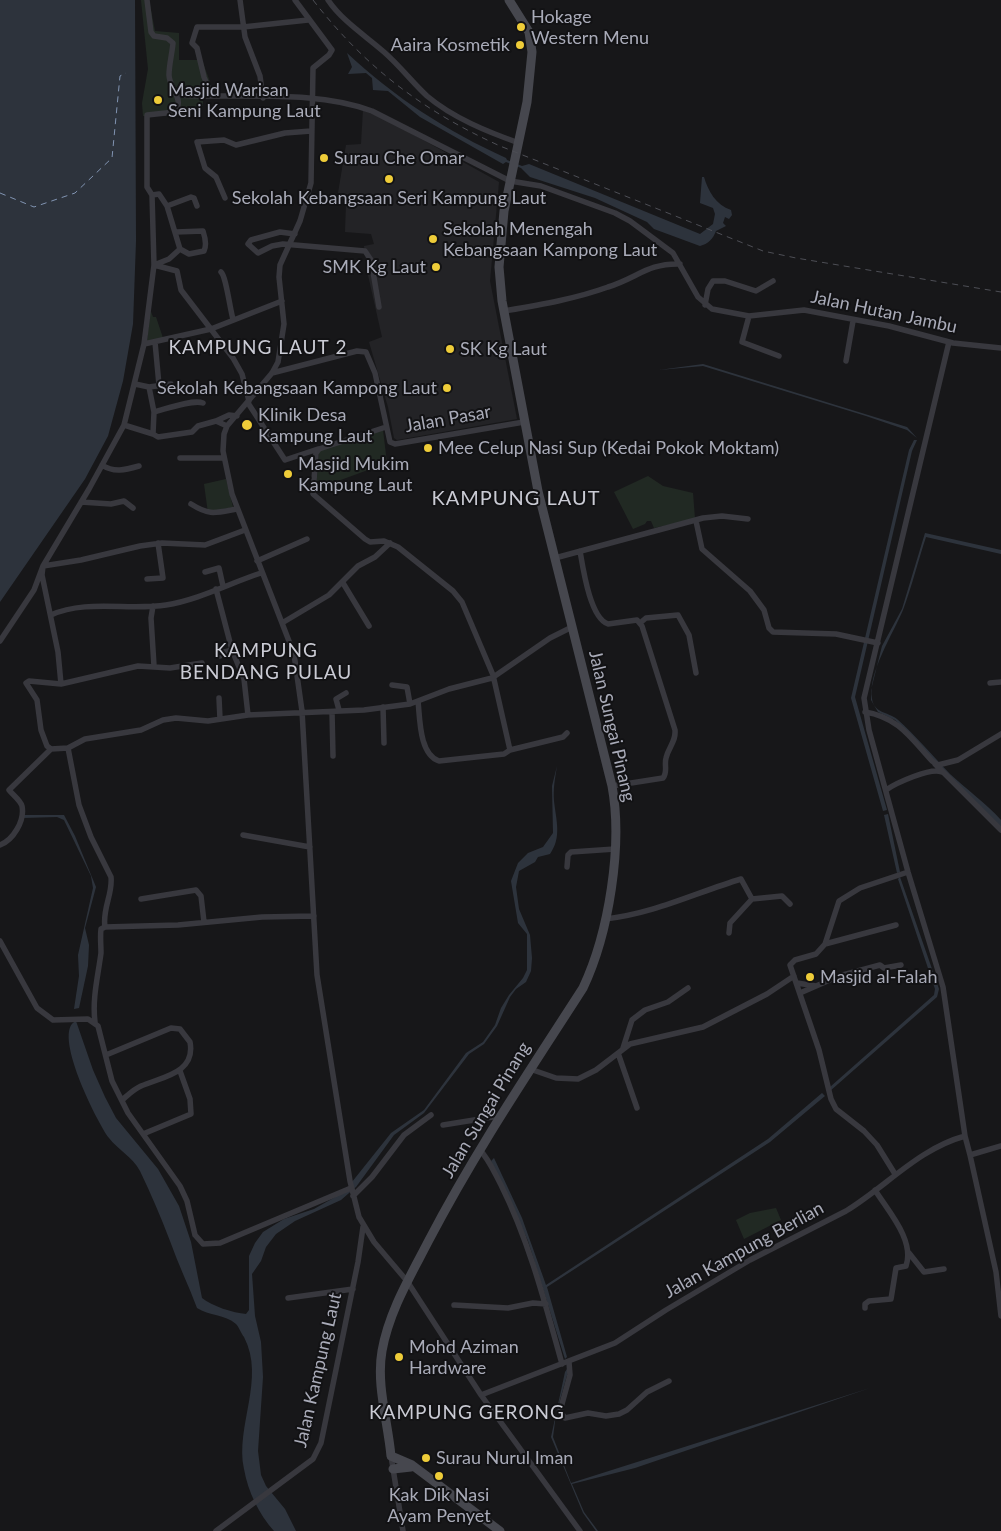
<!DOCTYPE html>
<style>
body{margin:0}
canvas{display:block;background:#171719}
</style>
<canvas width="1001" height="1531"></canvas>
<script>
const context = document.querySelector('canvas').getContext('2d');
context.lineJoin = 'round';
function paint(path, color) { context.fillStyle = color; context.fill(path, 'evenodd'); }
function strokePath(path, color, width, dash) { context.strokeStyle = color; context.lineWidth = width; context.lineCap = dash ? 'butt' : 'round'; context.setLineDash(dash || []); context.stroke(path); }
function label(font, color, halo, rows, align = 'center') {
  context.font = font + ' Lato,sans-serif'; context.lineWidth = 4; context.setLineDash([]); context.textBaseline = 'middle'; context.strokeStyle = halo; context.fillStyle = color; for (const [text, x, y, turn = 0] of rows) {
    context.save(); context.translate(x, y); context.rotate((+turn || 0) * Math.PI / 180); context.textAlign = isNaN(turn) ? turn : align; if (halo) context.strokeText(text, 0, 0); context.fillText(text, 0, 0); context.restore();
  }
}
const built = new Path2D(`
 M363 110 387 120 499 182 490 281 517 419 397 440 394 438 388 407 369 342 382 337 368 275 364 246 374 244 371 234 345 232 346 205 337 199 346 145 361 144Z`);
const green = new Path2D(`
 M141 0H149L155 31 179 33V60H202L214 93 203 98V106L187 107V116H143L142 103 148 69Z
 M150 309 153 317H156L163 338 147 342Z
 M383 430 387 463 316 489 319 452 322 449Z
 M648 476 663 486 693 493 695 519 654 528 651 521H647L645 524 633 529 614 492Z
 M226 479 233 507 208 513 204 484Z
 M776 1208 781 1220 744 1239 736 1220 750 1213Z`);
const water = new Path2D(`
 M0 0H135L136 241 133 324 123 381 108 436 85 479 0 602Z
 M347 53C395 98 447 131 506 158L507 160 522 166 529 164 700 234 713 224 715 214 713 208 700 203 702 177H704C708 191 716 205 731 210L732 215 729 219 725 217 723 223 726 226 716 231C713 239 708 244 700 246L654 229 647 222 595 198 530 177 521 168 506 162 503 164 420 117 388 91 373 90 372 78 366 73 348 74 352 67Z
 M703 364 907 427 917 438 907 430 866 416 703 366 659 370Z
 M914 440H917L912 451 855 697 887 810 883 811 851 698 909 450Z
 M925 533 1001 550V554L926 537C918 561 912 586 903 610 894 632 867 674 872 699 874 713 888 712 897 719 916 736 933 756 950 774 967 790 986 803 1001 820V827L967 796 895 720 878 712 871 700V690L882 646 902 609Z
 M557 766C555 778 553 789 554 801 556 820 562 837 550 854L538 857 535 862 519 871 516 887 519 909 530 935 532 958 531 971 526 982 516 989 510 997 497 1026 484 1044 469 1054 424 1113 394 1135 356 1187 341 1200 295 1221 276 1234 266 1247 261 1261 252 1274 255 1316 261 1342 263 1377 258 1451 261 1475 266 1486 285 1509 296 1531H274C259 1514 248 1492 244 1469 235 1426 266 1379 244 1337 241 1333 239 1327 236 1324 225 1314 209 1316 197 1308 189 1286 178 1264 170 1241 161 1217 151 1194 140 1171 132 1156 118 1150 109 1138 97 1122 51 1031 76 1021L93 1070 105 1097 116 1118 158 1169 179 1206 191 1242 202 1298C212 1306 233 1313 246 1314L249 1310V1256L255 1243 263 1232 284 1219 314 1209 344 1192 391 1133 424 1110 466 1053 483 1042 495 1025 501 1008 509 995 523 978 527 970V934L518 923 511 881 518 863 528 853 543 847 553 833 552 786Z
 M888 814 900 872 897 873 884 815Z
 M22 815H64L75 836 96 887 85 928 89 945 88 966 79 1008 74 1009 79 976 78 955 93 888 91 876 64 820 57 817 22 818Z
 M900 877 939 989 937 997 830 1091V1087L934 995 935 989 898 879Z
 M822 1093 825 1096 770 1142 547 1287 567 1357 565 1359 528 1241 491 1161 494 1158 522 1218 546 1285 768 1139Z
 M567 1369 568 1372 556 1414 553 1437 571 1483 870 1388 635 1468 572 1484 584 1512 598 1531H596L583 1513 551 1437 565 1372Z`);
const ferry = new Path2D(`
 M0 193 34 207 75 193 112 158 120 76 126 73`);
const street = new Path2D(`
 M240 0 245 37 260 76 263 98
 M295 0 332 50 329 55 313 68 311 183 300 221 280 265 279 277 284 324 278 362 272 373 227 426 224 434 223 451 232 494 294 654 302 711 317 975 350 1181 359 1217 374 1242 407 1281 481 1395 580 1531
 M328 0C342 21 366 36 384 52 400 66 412 82 427 96 453 118 488 132 519 143
 M177 95C240 99 313 89 372 111L510 181 541 186 615 213 630 221 673 253 698 297 712 309 749 316 804 310 889 326 953 343 1001 348
 M212 96 204 77 197 48 192 43 197 27H243L308 20
 M152 195 159 194 167 206 180 249 169 259 154 265
 M225 198 216 177 205 168 197 142 224 140 236 145 285 133 311 131
 M167 206 191 197 194 198 197 206
 M176 232 203 231C205 237 207 245 204 251L189 254 180 249
 M295 234 280 232 251 240 248 244 258 253 272 246 283 244 365 251 371 260 379 307
 M154 265 177 271 181 290 233 358 242 374 249 401
 M221 272C226 276 230 309 233 319
 M705 305 708 289 713 281H725L756 291 773 281
 M504 311C539 305 575 299 608 287 637 278 648 263 680 264
 M749 316 742 342 779 356
 M155 342 159 385
 M949 342 864 698 869 730 908 872 943 987 965 1136
 M144 344 154 265 152 195 147 187V115L175 112C185 99 169 88 169 75 169 65 172 54 173 43L167 38 154 36 151 32 147 0
 M846 361 853 321
 M272 373 357 351 366 352 375 373 390 442 395 444 524 422
 M135 384 149 387 154 412 153 434
 M149 387 171 384
 M248 403 285 460 318 449
 M154 412C166 409 193 399 203 403
 M216 421 229 415 237 416
 M124 425 153 434 158 437 192 432 198 426 216 421 227 426
 M386 427 319 449 316 453 313 494 365 539 370 542 384 541 398 547 453 591 462 602 493 675 510 750
 M180 458H224
 M102 465C114 473 125 470 139 466
 M81 502 111 504 124 501 133 508
 M191 504C210 516 215 513 237 509
 M696 521 702 549 750 591 764 610 769 628 773 632 836 634 878 643
 M580 551C583 568 590 618 608 624L637 620 642 626 675 730C676 742 669 746 666 758 664 765 668 772 663 778L612 786
 M555 558 703 518 722 516 748 519
 M257 561 307 539
 M205 572 219 568 223 586
 M147 579 163 578 158 543
 M343 583 369 626
 M216 589 232 650 244 679 248 715
 M153 606 151 618 154 666
 M51 615C86 599 129 611 166 605 198 600 230 583 261 573
 M282 623 329 595 358 566 375 557 390 543
 M640 623 646 618 678 615 689 635 696 673
 M0 641 34 590 43 566 81 560 140 546 162 543 205 545 245 530
 M220 656 221 653 232 650
 M202 663 170 668 138 666 61 684 29 681 26 683 37 700 41 730 47 746 51 749 68 748 85 739 141 730 163 720 176 718 208 721 248 715 364 710 410 704 449 689 492 678 550 638 572 627
 M990 683 1001 682
 M61 684 58 652 42 575 43 566 89 489 124 425 144 344 211 329 282 301
 M392 685 407 687 410 704
 M219 698 220 719
 M418 701C420 718 419 754 439 761L504 754 510 750 563 737 567 733
 M383 707 384 743
 M339 710 336 699 346 693
 M332 712 333 756
 M865 712C898 717 911 738 932 761L938 765 958 760 1001 734
 M68 748 79 805 91 837 111 877C113 894 102 909 105 927
 M935 764 1001 830
 M886 790C896 783 931 767 942 772
 M243 835 310 847
 M0 845C13 840 25 821 22 806 20 800 13 795 9 790L51 749
 M567 867 568 855 571 852 615 849
 M141 899 196 890 201 896 204 922
 M605 919C653 914 695 893 741 879L752 899
 M729 933 730 923 752 899 782 896 790 904
 M0 941 37 1008 53 1020 88 1019 98 1026 112 1081 128 1113 180 1186 187 1201 195 1235 203 1244 220 1243 351 1188
 M825 944 839 901 860 888 908 872
 M797 983 816 986
 M800 993 839 976 880 965 884 968 901 965
 M95 1022C92 999 98 976 101 953 101 945 100 937 101 929L105 927 178 925 262 917 314 916
 M623 1048 632 1020 645 1010 668 1002 688 988
 M618 1053 637 1108
 M106 1055 171 1028 180 1029 190 1042C196 1073 162 1077 141 1086 134 1089 128 1095 122 1100
 M530 1069 556 1078 578 1079 596 1070 630 1044 703 1027 767 994 794 976
 M443 1125 499 1116
 M143 1134 191 1114 190 1099 180 1071
 M479 1149C489 1159 494 1172 501 1185 529 1241 545 1303 562 1364
 M970 1155 996 1272 1001 1316
 M895 1174 877 1145 864 1131 836 1109 831 1099 819 1050 790 965 795 960 816 954 825 944 896 925
 M353 1196 372 1177 404 1135 431 1115
 M909 1253 924 1272 944 1269
 M288 1298 353 1289
 M454 1305 508 1308 533 1303 546 1304
 M865 1308V1304L869 1301 891 1299 896 1268 906 1266C915 1240 888 1211 875 1190
 M569 1362 570 1375 560 1411 565 1418 588 1413 606 1416 619 1414 627 1410 647 1392 669 1381
 M481 1395 615 1343 666 1310 750 1260 846 1211C887 1186 918 1149 965 1136L970 1155 1001 1146
 M391 1456 403 1531
 M216 1531 313 1459 321 1443 358 1262 363 1227`);
const secondary = new Path2D(`
 M393 1469 411 1467
 M500 1531 412 1465 391 1456C388 1422 376 1385 382 1351 389 1311 411 1275 429 1240 476 1150 529 1072 583 988 609 933 623 845 612 786L538 491 502 301 499 267 504 211 527 102 532 52 529 32 509 0`);
const rail = new Path2D(`
 M313 0C365 67 423 111 500 146L763 251 796 258 1001 292`);
const markers = [
 [521,27,5,"#eecc39"],
 [520,45,5,"#eecc39"],
 [158,100,5,"#eecc39"],
 [324,158,5,"#eecc39"],
 [389,179,5,"#eecc39"],
 [433,239,5,"#eecc39"],
 [436,267,5,"#eecc39"],
 [450,349,5,"#eecc39"],
 [447,388,5,"#eecc39"],
 [247,425,6,"#eecc39"],
 [428,448,5,"#eecc39"],
 [288,474,5,"#eecc39"],
 [810,977,5,"#eecc39"],
 [399,1357,5,"#eecc39"],
 [426,1458,5,"#eecc39"],
 [439,1476,5,"#eecc39"]
];
const poiNames = [
 ["Hokage",531,17],
 ["Western Menu",531,38],
 ["Aaira Kosmetik",510,45,"right"],
 ["Masjid Warisan",168,90],
 ["Seni Kampung Laut",168,111],
 ["Surau Che Omar",334,158],
 ["Sekolah Kebangsaan Seri Kampung Laut",389,198,"center"],
 ["Sekolah Menengah",443,229],
 ["Kebangsaan Kampong Laut",443,250],
 ["SMK Kg Laut",426,267,"right"],
 ["SK Kg Laut",460,349],
 ["Sekolah Kebangsaan Kampong Laut",437,388,"right"],
 ["Klinik Desa",258,415],
 ["Kampung Laut",258,436],
 ["Mee Celup Nasi Sup (Kedai Pokok Moktam)",438,448],
 ["Masjid Mukim",298,464],
 ["Kampung Laut",298,485],
 ["Masjid al-Falah",820,977],
 ["Mohd Aziman",409,1347],
 ["Hardware",409,1368],
 ["Surau Nurul Iman",436,1458],
 ["Kak Dik Nasi",439,1495,"center"],
 ["Ayam Penyet",439,1516,"center"]
];
const streetNames = [
 ["Jalan Hutan Jambu",884,312,12],
 ["Jalan Pasar",448,419,-10],
 ["Jalan Sungai Pinang",612,726,77],
 ["Jalan Sungai Pinang",486,1110,-59],
 ["Jalan Kampung Berlian",744,1250,-29],
 ["Jalan Kampung Laut",318,1370,-77]
];
const neighbourhoodNames = [
 ["KAMPUNG LAUT 2",258,348],
 ["KAMPUNG",266,651],
 ["BENDANG PULAU",266,673],
 ["KAMPUNG GERONG",467,1413]
];
const quarterNames = [
 ["KAMPUNG LAUT",516,499]
];
paint(built, '#232326');
paint(green, '#212923');
paint(water, '#2d333c');
strokePath(ferry, '#8194b2', 1, [6, 5]);
strokePath(street, '#38383e', 5.5);
strokePath(secondary, '#46474e', 9);
strokePath(rail, '#4d4e55', 1, [6, 5]);
for (const [x, y, r, color] of markers) { const dot = new Path2D(); dot.arc(x, y, r, 0, 2 * Math.PI); context.fillStyle = color; context.fill(dot); strokePath(dot, '#121214', 2); }
label('18px', '#a9abb8', '#121214', poiNames, 'left');
label('18px', '#a9abb8', '#121214', streetNames);
context.letterSpacing = '1px';
label('19px', '#cacbd4', '#121214', neighbourhoodNames);
context.letterSpacing = '0px';
context.letterSpacing = '1px';
label('20px', '#cacbd4', '#121214', quarterNames);
context.letterSpacing = '0px';
</script>
